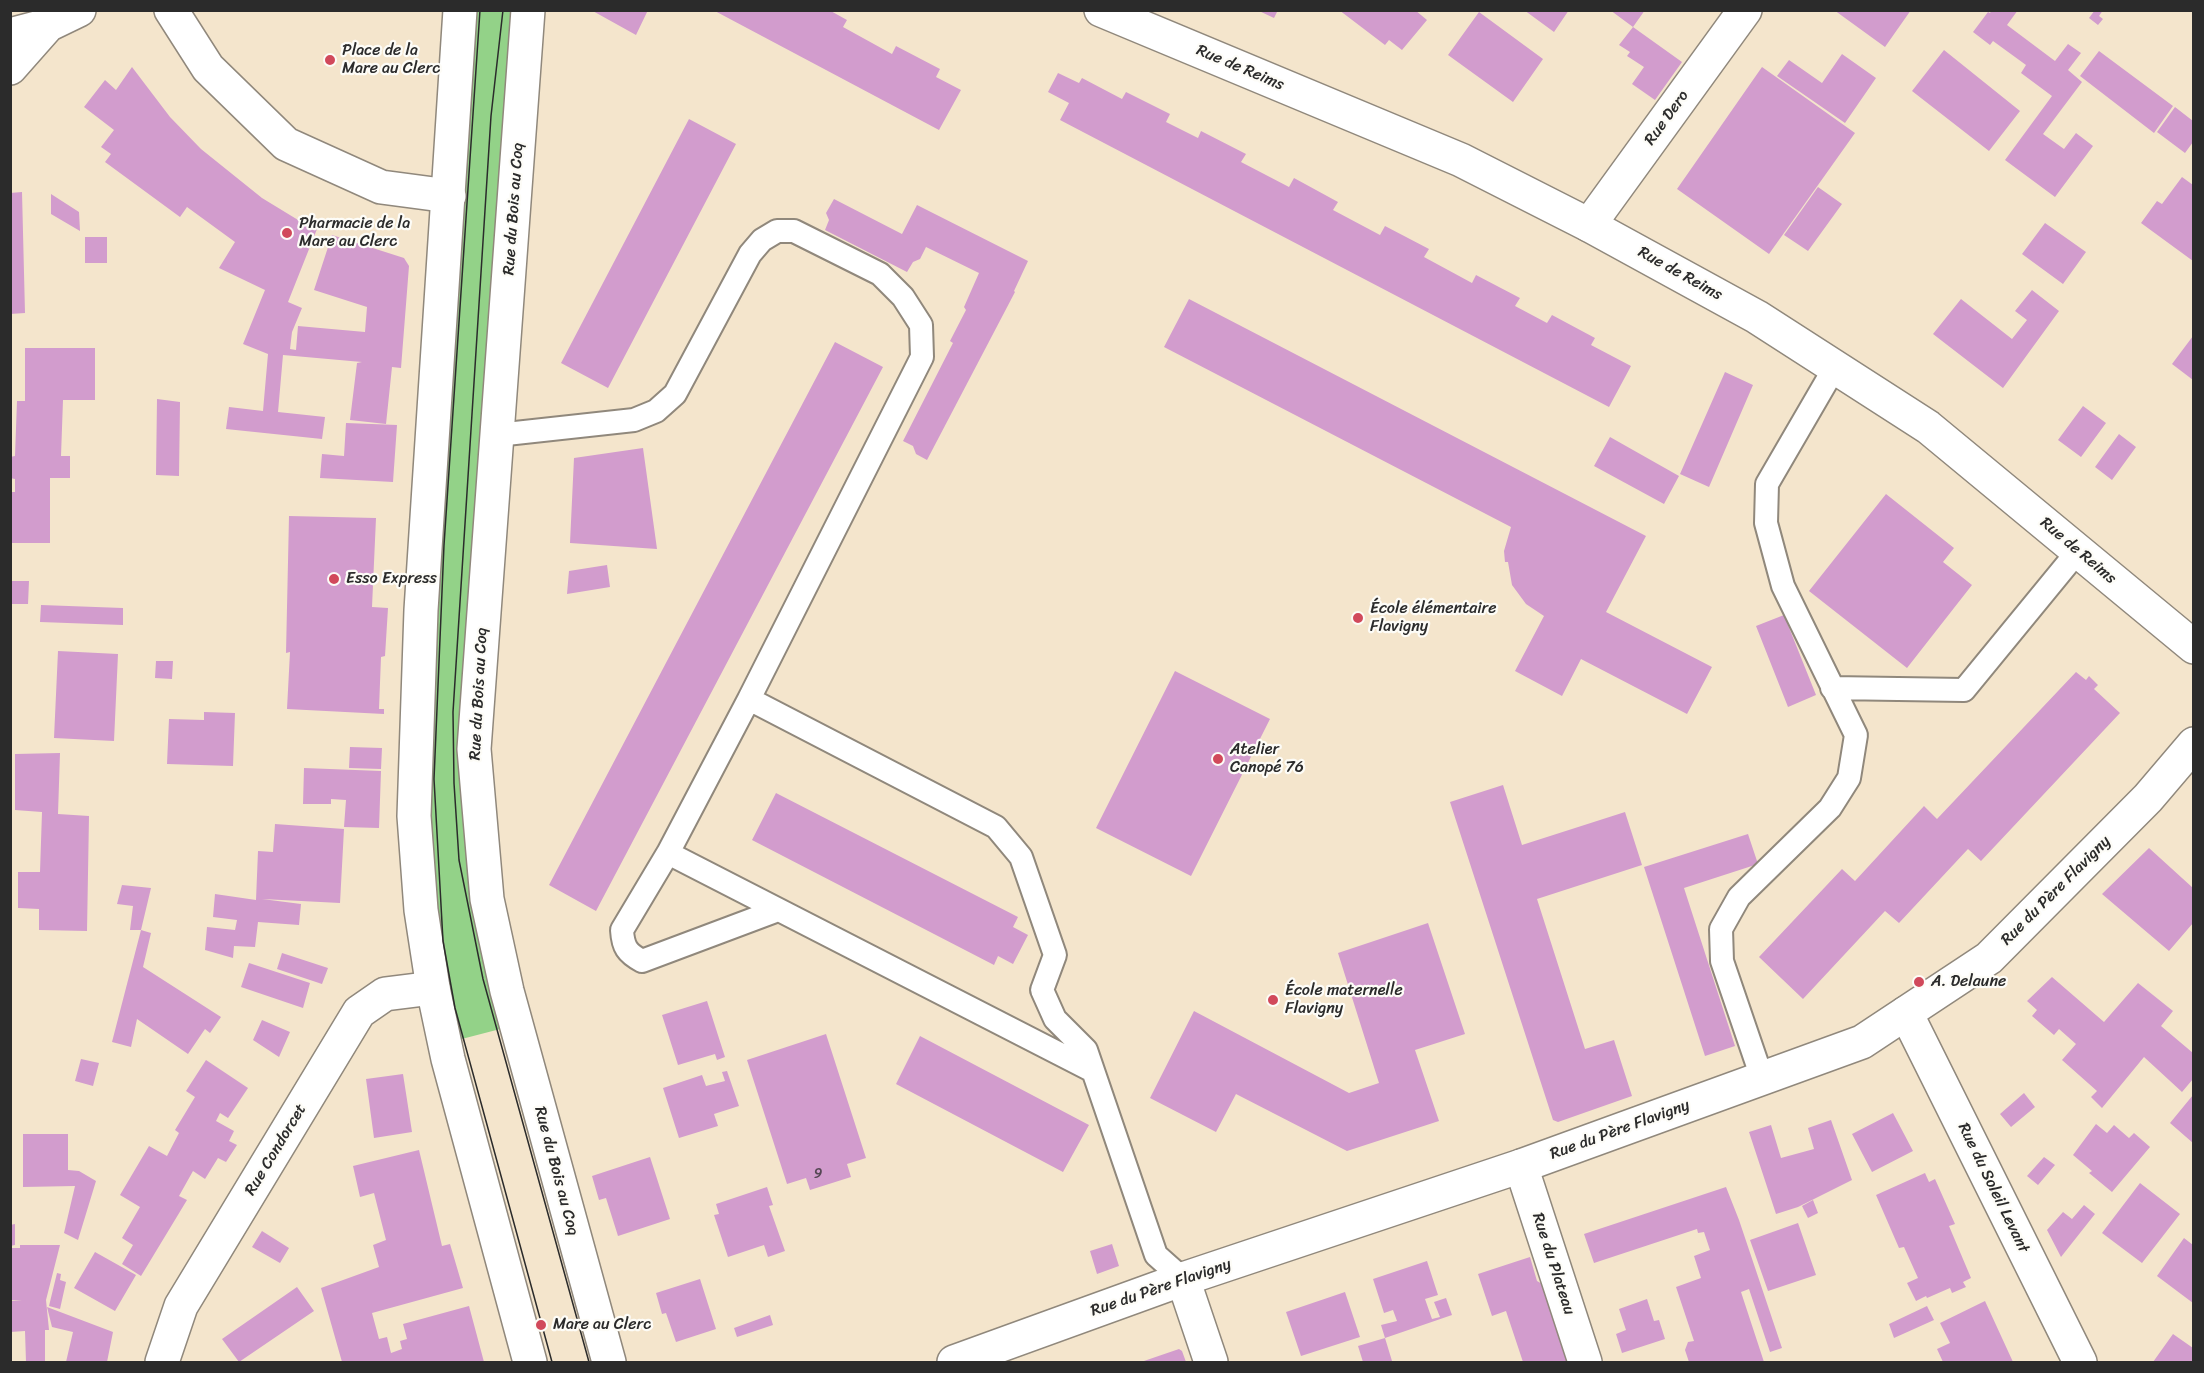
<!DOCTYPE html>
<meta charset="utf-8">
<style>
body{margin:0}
#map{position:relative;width:2204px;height:1373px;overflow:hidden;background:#f4e5cc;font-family:Sriracha,sans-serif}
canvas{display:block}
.frame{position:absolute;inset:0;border:12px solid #2b2b2b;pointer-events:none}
</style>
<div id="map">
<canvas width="2204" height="1373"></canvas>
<div class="frame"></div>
</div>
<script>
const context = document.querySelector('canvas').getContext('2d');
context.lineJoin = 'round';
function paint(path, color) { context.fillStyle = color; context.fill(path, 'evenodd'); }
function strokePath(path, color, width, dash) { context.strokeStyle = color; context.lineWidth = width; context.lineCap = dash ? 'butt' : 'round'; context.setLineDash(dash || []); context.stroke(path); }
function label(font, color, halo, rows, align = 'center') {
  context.font = font + ' Sriracha,sans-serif'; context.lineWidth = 4.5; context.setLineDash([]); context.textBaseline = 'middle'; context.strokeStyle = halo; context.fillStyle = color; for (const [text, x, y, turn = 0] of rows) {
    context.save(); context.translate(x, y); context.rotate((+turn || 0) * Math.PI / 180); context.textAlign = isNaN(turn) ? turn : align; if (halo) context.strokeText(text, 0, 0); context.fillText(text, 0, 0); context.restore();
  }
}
const green = new Path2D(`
 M471 11H517L462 683V759L508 1027 454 1041 441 974 425 774Z`);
const building = new Path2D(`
 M591 10H648L636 35Z
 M713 10H829L847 20 843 27 892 54 896 46 940 69 936 77 961 90 939 130Z
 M1257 10H1278L1274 18Z
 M1339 10H1415L1427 20 1402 50 1389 40 1385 45Z
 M1524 10H1569L1554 32Z
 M1610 10H1645L1633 27Z
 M1834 10H1911L1885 47Z
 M1992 10H2018L2007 25 2055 61 2068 44 2081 53 2068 70 2082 82 2043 134 2064 149 2076 133 2093 146 2055 197 2005 160 2052 96 2021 73 2026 65 1993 41 1990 45 1973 32 1988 12 1990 13Z
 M2095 10H2103L2099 16 2103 19 2098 25 2089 18Z
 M1479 12 1543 59 1513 102 1448 55Z
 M1633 27 1682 62 1655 100 1632 84 1644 67 1627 56 1630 52 1619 45Z
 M1944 50 2020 111 1989 151 1912 91Z
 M2099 51 2173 106 2154 133 2080 76Z
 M1842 54 1876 78 1845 123 1777 76 1789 60 1822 83Z
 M132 67 170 117 201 149 262 198 303 223 317 229 288 302 302 308 292 332 290 349 296 350 298 326 365 332 367 307 314 290 332 235 404 258 409 266 401 368 392 367 386 424 350 420 357 363 362 362 283 355 278 412 325 417 322 439 226 429 229 407 263 411 268 354 243 344 265 290 219 268 235 242 187 207 180 217 105 162 111 154 101 147 114 130 84 107 105 80 116 90Z
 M1762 67 1855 133 1769 254 1677 189Z
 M1058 73 1079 83 1082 78 1122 99 1126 92 1170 114 1166 122 1198 138 1201 131 1246 154 1241 162 1289 187 1294 178 1338 202 1333 210 1380 235 1385 226 1429 249 1424 257 1472 283 1476 275 1520 298 1515 306 1547 323 1552 315 1595 338 1591 345 1631 366 1609 407 1060 120 1069 103 1048 92Z
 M2175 107 2193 121V142L2185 153 2157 132Z
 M689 119 736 144 608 388 561 363Z
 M2182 177 2193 185V261L2141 223 2157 201 2162 204Z
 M1818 187 1842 204 1808 251 1784 235Z
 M22 192 25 313 10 314V193Z
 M51 194 79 212 80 231 51 214Z
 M834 199 902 234 917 205 1028 261 1014 291 1015 292 927 460 916 454 913 446 903 441 953 343 950 341 966 310 964 307 979 273 926 247 920 259 913 262 907 272 825 230 829 220 826 213Z
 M2045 223 2086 252 2063 284 2022 254Z
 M85 237H107V263H85Z
 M2032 290 2059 311 2003 388 1933 334 1961 299 2012 339 2027 320 2015 311Z
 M1189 299 1646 536 1606 612 1712 667 1687 714 1581 659 1562 696 1515 671 1544 616 1526 604 1512 585 1508 562H1505L1504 551 1511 527 1164 347Z
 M2193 336V380L2172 364Z
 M835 342 883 367 596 911 549 885Z
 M25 348H95V400H63L61 456H70V478H50V543H10V492H15V479L10 478V457L15 456 17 401H25Z
 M1725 372 1753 385 1709 487 1680 474Z
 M157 399 180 402 179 476 156 475Z
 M2083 406 2106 423 2081 457 2058 440Z
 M346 423 397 425 393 482 320 478 322 454 344 456Z
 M2119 434 2136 447 2112 480 2095 467Z
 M1610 437 1679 476 1664 504 1594 466Z
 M643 448 657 549 570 543 574 458Z
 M1886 494 1954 548 1943 562 1972 585 1907 668 1809 591Z
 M289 516 376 518 372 607 388 608 385 656 381 657 379 709H384V714L287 709 290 652 286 653Z
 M607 565 610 587 567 594 569 571Z
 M10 581H29L28 604H10Z
 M41 605 123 608V625L40 622Z
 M1784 615 1816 695 1788 707 1756 626Z
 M58 651 118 654 114 741 54 738Z
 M156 661H173L172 679 155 678Z
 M1175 671 1270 719 1191 876 1096 828Z
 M2076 672 2086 680 2089 676 2098 685 2094 689 2120 713 1981 861 1968 849 1899 923 1885 911 1803 999 1759 957 1842 869 1855 881 1924 806 1937 819Z
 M204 712 235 713 233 766 167 764 169 719 204 720Z
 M350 747 382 748 381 769 349 768Z
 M60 753 58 814 89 816 87 931 39 930V909L18 908V872H40L42 812 15 810V754Z
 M304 768 381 771 379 828 344 827 346 800 331 799V804H303Z
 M1503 785 1522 845 1625 812 1642 865 1537 899 1585 1049 1614 1040 1632 1096 1558 1122 1553 1120 1450 802Z
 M776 793 1018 917 1013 927 1028 935 1013 964 998 956 994 965 752 840Z
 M275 824 344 829 340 903 262 899 301 904 299 925 258 922 255 947 234 946 233 958 205 950 207 927 235 930 237 920 213 917 215 894 256 900 258 851 273 852Z
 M1748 834 1758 864 1684 888 1735 1046 1705 1056 1644 867Z
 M2149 848 2193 888V923L2169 951 2102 894Z
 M122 885 151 888 141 930H130L133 906 117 904Z
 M1428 923 1465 1034 1415 1050 1439 1121 1347 1151 1236 1094 1216 1132 1150 1098 1194 1011 1349 1093 1379 1083 1338 953Z
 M141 930 151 933 143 967 221 1017 210 1033 205 1029 188 1054 137 1019 131 1047 112 1042Z
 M282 953 328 968 322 984 277 969Z
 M249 963 310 983 303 1008 241 987Z
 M2052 977 2104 1022 2138 983 2173 1011 2161 1026 2193 1053V1079L2182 1092 2144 1057 2102 1108 2091 1097 2097 1091 2062 1060 2076 1044 2059 1029 2054 1035 2032 1016 2037 1010 2027 1001Z
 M707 1001 725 1057 717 1060 715 1054 678 1065 662 1015Z
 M262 1020 290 1032 279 1057 253 1040Z
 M826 1034 866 1158 847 1164 851 1177 810 1190 806 1178 787 1184 747 1060Z
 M920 1036 1089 1125 1063 1172 896 1084Z
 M81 1059 99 1063 93 1086 75 1081Z
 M206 1060 248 1088 228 1118 220 1113 216 1121 234 1131 229 1141 237 1145 226 1162 218 1158 205 1179 193 1171 179 1196 187 1200 141 1276 122 1264 133 1245 122 1238 140 1207 120 1195 149 1146 167 1156 179 1133 175 1130 195 1097 186 1091Z
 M727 1071 739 1106 714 1114 718 1126 679 1138 663 1088 702 1075 706 1086 725 1081 722 1072Z
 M403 1074 412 1132 374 1138 366 1079Z
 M2024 1093 2035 1107 2011 1127 2000 1114Z
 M2193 1095V1143L2170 1123Z
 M1893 1113 1913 1151 1872 1172 1852 1134Z
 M1831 1120 1852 1180 1798 1207 1776 1214 1749 1132 1771 1125 1781 1158 1814 1149 1808 1128Z
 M2096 1124 2107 1133 2114 1125 2129 1138 2134 1133 2150 1147 2112 1192 2089 1173 2092 1171 2073 1155Z
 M23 1134H68V1170L79 1171 96 1181 78 1240 64 1233 75 1186 23 1187Z
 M419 1150 442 1246 450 1244 463 1288 372 1313 379 1339 387 1337 391 1353 402 1349 400 1341 407 1339 403 1324 469 1306 484 1362H342L321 1288 379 1267 373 1245 386 1240 374 1193 360 1197 353 1166Z
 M650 1157 670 1219 618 1236 606 1198 599 1200 592 1176Z
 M2044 1157 2055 1165 2038 1185 2027 1176Z
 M1925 1173 1929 1182 1935 1179 1955 1224 1949 1226 1971 1278 1963 1282 1966 1287 1952 1293 1950 1288 1927 1298 1926 1296 1916 1301 1907 1283 1918 1278 1904 1247 1899 1248 1876 1195Z
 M2140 1183 2180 1214 2142 1263 2102 1233Z
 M767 1187 773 1205 769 1206 785 1251 768 1257 764 1245 728 1257 714 1215 719 1214 716 1204Z
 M1726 1187 1739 1220 1782 1348 1770 1352 1749 1289 1741 1292 1764 1362H1689L1685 1350 1688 1342 1694 1341 1676 1287 1701 1278 1694 1256 1710 1250 1704 1232 1698 1233 1697 1229 1594 1263 1584 1234Z
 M1813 1200 1818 1213 1808 1218 1802 1206Z
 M2084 1205 2095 1214 2061 1257 2047 1230 2063 1212 2072 1219Z
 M1798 1223 1816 1275 1768 1291 1750 1240Z
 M15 1224V1245L10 1246V1225Z
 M262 1231 289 1248 280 1263 252 1247Z
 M2184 1238 2193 1245V1303L2157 1276Z
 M1112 1244 1119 1266 1097 1274 1090 1251Z
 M20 1245H60L46 1300 49 1330H45V1362H26L25 1331 10 1332V1301H22L10 1300V1248H20Z
 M95 1252 136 1275 115 1311 74 1288Z
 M1530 1257 1537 1281 1544 1285 1570 1362H1523L1506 1311 1492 1316 1478 1274Z
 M1427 1261 1438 1295 1425 1299 1432 1319 1440 1317 1434 1302 1446 1298 1452 1315 1385 1338 1381 1325 1397 1321 1393 1310 1384 1313 1373 1279Z
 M57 1273 61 1274 60 1280 66 1282 60 1309 49 1306Z
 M700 1279 716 1329 676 1342 666 1313 662 1314 656 1293Z
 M297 1287 314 1311 239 1362 222 1339Z
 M1345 1292 1360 1337 1301 1356 1286 1312Z
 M1647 1299 1654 1321 1659 1320 1665 1339 1622 1353 1616 1334 1626 1330 1619 1309Z
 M1985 1301 2013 1362H1943L1937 1349 1950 1343 1940 1323Z
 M1927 1306 1934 1320 1894 1338 1889 1324Z
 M47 1307 113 1332 107 1362H66L73 1332 52 1327Z
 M770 1315 773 1325 737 1337 734 1328Z
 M2173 1334 2193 1348V1362H2153Z
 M1385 1338 1392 1361 1363 1362 1358 1346Z
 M1179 1349 1182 1351 1186 1362H1141Z`);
const lane = new Path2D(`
 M497 435 634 420 656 411 675 394 750 254 762 240 777 231H794L880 274 903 297 921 325 922 357 749 699 996 827 1021 857 1055 955 1042 990 1055 1019 1086 1050 1156 1255 1183 1279
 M1832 688 1964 690 2078 551
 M749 699 668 853 1093 1071
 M668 853 622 930C623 947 627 953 642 961L778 910
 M1762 1078 1722 961 1721 929 1739 897 1830 808 1849 778 1856 735 1783 586 1766 523 1767 484 1835 367`);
const street = new Path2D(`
 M171 10 208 68 286 144 381 187 449 196
 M10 35 48 25 79 10
 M10 68 48 25
 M1589 225 1745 10
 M1906 1013 2080 1362
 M1521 1166 1585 1362
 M1183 1279 1211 1362
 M162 1362 181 1306 359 1012 385 994 433 988`);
const secondary = new Path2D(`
 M460 10 421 610 414 816 421 910 433 988 448 1059 530 1362
 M528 10 474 749 487 899 507 991 609 1362
 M1101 10 1461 160 1589 225 1757 317 1928 427 2194 647
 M954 1362 1183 1279 1521 1166 1862 1042 1989 958 2148 798 2194 744`);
const tram = new Path2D(`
 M480 10 444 545 434 779 443 941 455 1008 552 1362
 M503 10 491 116 453 712 454 783 459 860 483 979 589 1362`);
const markers = [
 [330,60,6,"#d1495b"],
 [287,233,6,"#d1495b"],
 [334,579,6,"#d1495b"],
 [1358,618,6,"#d1495b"],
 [1218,759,6,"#d1495b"],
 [1919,982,6,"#d1495b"],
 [1273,1000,6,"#d1495b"],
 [541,1325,6,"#d1495b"]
];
const numberNames = [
 ["9",818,1174]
];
const poiNames = [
 ["Place de la",342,51],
 ["Mare au Clerc",342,69],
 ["Pharmacie de la",299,224],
 ["Mare au Clerc",299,242],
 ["Esso Express",346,579],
 ["École élémentaire",1370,609],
 ["Flavigny",1370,627],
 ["Atelier",1230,750],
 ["Canopé 76",1230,768],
 ["A. Delaune",1931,982],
 ["École maternelle",1285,991],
 ["Flavigny",1285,1009],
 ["Mare au Clerc",553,1325]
];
const streetNames = [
 ["Rue de Reims",1240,68,23],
 ["Rue Dero",1667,118,-54],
 ["Rue du Bois au Coq",514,209,-86],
 ["Rue de Reims",1680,274,29],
 ["Rue de Reims",2078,551,40],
 ["Rue du Bois au Coq",479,694,-87],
 ["Rue du Père Flavigny",2056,891,-45],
 ["Rue du Père Flavigny",1620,1130,-20],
 ["Rue Condorcet",276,1150,-59],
 ["Rue du Bois au Coq",556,1171,75],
 ["Rue du Soleil Levant",1993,1188,64],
 ["Rue du Plateau",1553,1264,72],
 ["Rue du Père Flavigny",1161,1288,-19]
];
paint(green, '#93d288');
paint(building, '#d29ccd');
strokePath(lane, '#90887c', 26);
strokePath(street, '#90887c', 36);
strokePath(secondary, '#90887c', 36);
strokePath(lane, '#fff', 22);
strokePath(street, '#fff', 33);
strokePath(secondary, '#fff', 33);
strokePath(tram, '#2b2b2b', 1.5);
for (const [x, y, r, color] of markers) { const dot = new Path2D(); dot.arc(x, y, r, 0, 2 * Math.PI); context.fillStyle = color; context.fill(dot); strokePath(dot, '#fdfcf7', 2); }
label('14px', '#554754', null, numberNames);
label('16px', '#2b2b2b', '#fdfcf7', poiNames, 'left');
label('16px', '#2b2b2b', '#fdfcf7', streetNames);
</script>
